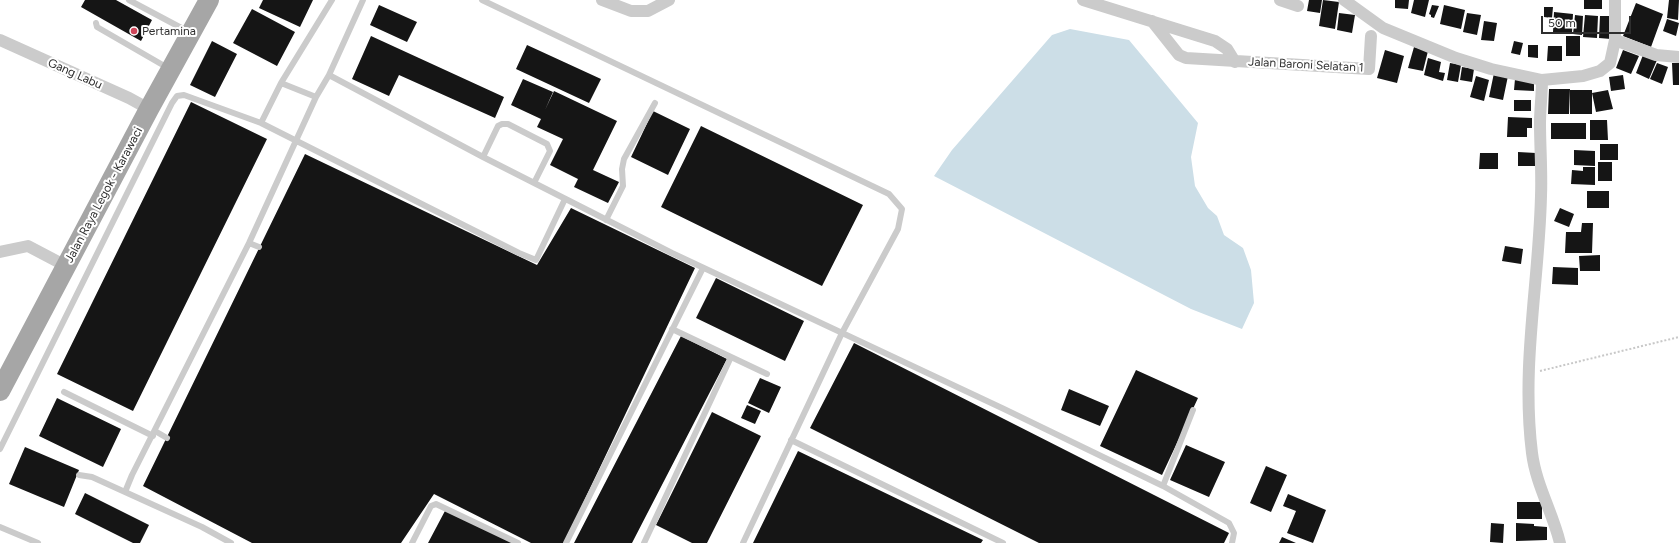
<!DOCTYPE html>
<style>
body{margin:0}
#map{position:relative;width:1679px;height:543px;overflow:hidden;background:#fff;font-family:Figtree,sans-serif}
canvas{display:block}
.scale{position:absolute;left:1541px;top:16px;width:90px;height:18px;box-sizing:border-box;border:2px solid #2e2e2e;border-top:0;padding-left:5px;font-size:12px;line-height:14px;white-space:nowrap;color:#2e2e2e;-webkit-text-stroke:3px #fff;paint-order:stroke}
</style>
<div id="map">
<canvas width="1679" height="543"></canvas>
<div class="scale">50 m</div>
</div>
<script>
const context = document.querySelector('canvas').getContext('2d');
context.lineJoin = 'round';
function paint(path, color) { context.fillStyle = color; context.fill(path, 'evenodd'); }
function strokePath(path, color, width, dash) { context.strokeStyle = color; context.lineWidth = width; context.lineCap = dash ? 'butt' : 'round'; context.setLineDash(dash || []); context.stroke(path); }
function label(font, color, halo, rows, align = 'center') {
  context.font = font + ' Figtree,sans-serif'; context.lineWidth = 4; context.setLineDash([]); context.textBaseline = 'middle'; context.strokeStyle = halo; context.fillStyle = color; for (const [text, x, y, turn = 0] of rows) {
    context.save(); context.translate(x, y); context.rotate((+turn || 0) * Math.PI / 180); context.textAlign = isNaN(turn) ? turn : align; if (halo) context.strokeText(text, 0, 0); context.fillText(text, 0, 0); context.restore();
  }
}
const water = new Path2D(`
 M1070 29 1129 40 1198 123 1191 157 1195 186 1208 208 1217 216 1224 235 1243 248 1251 270 1254 303 1242 329 1191 309 934 176 952 150 1052 35Z`);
const building = new Path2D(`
 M85 0H116L152 20 141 41 81 7Z
 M263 0H313L300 27 259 8Z
 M1309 0H1322L1320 13 1307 11Z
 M1323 0 1339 2 1335 29 1319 26Z
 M1395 0H1409L1408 9 1395 8Z
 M1414 0H1429L1425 17 1411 13Z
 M1584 0H1602V9H1584Z
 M1669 0H1679L1678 20 1667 18Z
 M1636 3 1663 14 1651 47 1623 36Z
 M379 5 417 22 407 42 370 25Z
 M1432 5 1439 6 1434 18 1431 17V15L1429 14Z
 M1444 5 1465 10 1461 29 1440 24Z
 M1544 7H1553L1552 18 1544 17Z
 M252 9 295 32 277 66 233 43Z
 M1554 12 1573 14 1572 33 1553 32Z
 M1339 13 1355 15 1352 33 1337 30Z
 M1467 13 1481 15 1477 35 1463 32Z
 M1575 15 1583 16 1582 35 1573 34Z
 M1585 15 1598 16 1597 38 1583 37Z
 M1600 16H1612L1611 39 1599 38Z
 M1667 19 1679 23 1676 36 1663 31Z
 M1484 21 1497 23 1494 41 1481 40Z
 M371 36 504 97 495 118 399 75 389 96 352 79Z
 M1566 36H1580V56H1566Z
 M212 41 237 54 215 97 190 85Z
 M1514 41 1523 43 1520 55 1511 53Z
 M527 45 601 79 589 103 516 69Z
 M1528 45H1538V58L1528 57Z
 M1548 46H1562V61H1547Z
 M1414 47 1428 51 1423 71 1408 68Z
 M1385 50 1404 56 1397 83 1377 78Z
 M1623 50 1639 56 1631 74 1616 68Z
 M1643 55 1657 60 1649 79 1636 73Z
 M1428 58 1441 62 1439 72 1445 73 1443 81 1424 75Z
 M1450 63 1461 65 1458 82 1447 80Z
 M1657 63 1668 67 1662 84 1650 79Z
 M1672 63H1679V85H1673Z
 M1462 67 1474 69 1472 82 1460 80Z
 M1494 73 1508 76 1503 100 1489 97Z
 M1623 75 1625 89 1611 91 1609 77Z
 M1476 76 1489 80 1484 101 1470 97Z
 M523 79 553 92 545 110 554 91 617 121 593 170 619 182 608 203 574 187 578 179 550 165 563 139 537 127 541 119 511 105Z
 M1515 79 1534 80V91L1514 90Z
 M1549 89H1570L1569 114H1548Z
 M1570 90H1592V114H1570Z
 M1608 90 1613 109 1596 112 1592 93Z
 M1514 100H1531V111H1514Z
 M191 102 267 139 133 411 57 374Z
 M653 111 690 129 668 175 631 157Z
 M1508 117 1532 118V128H1527V137H1507Z
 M1590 120H1607L1608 140H1590Z
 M1551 123H1586V139H1551Z
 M701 126 863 205 822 286 661 207Z
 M1600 144H1618V160H1600Z
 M1574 150 1595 151V166L1574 165Z
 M1518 152 1536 153 1535 166H1518Z
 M1480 153H1498V169H1479Z
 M305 154 537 265 571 208 695 268 564 543H531L434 494 401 543H252L143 486Z
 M1598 162H1612V181H1598Z
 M1583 167H1595V185L1571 184 1572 170 1583 171Z
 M1587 191H1609V208H1587Z
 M1560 208 1574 214 1569 227 1554 221Z
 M1582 223H1593L1592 253H1565L1566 232H1581Z
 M1505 246 1523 249 1521 264 1502 261Z
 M1600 255V271H1580L1579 256Z
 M1553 267 1578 268V285L1552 284Z
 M716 278 804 321 785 361 696 318Z
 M681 336 727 359 632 543H574Z
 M854 343 1229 533 1224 543H1039L810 428Z
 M1136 370 1198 398 1162 475 1100 446Z
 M760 378 781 387 769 413 748 403Z
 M1069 389 1109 406 1100 426 1061 410Z
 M57 398 121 429 103 467 39 436Z
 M747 405 761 411 755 424 741 418Z
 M712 412 761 436 707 543H692L656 525Z
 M1186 445 1225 462 1209 497 1170 480Z
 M25 447 79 470 64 507 9 484Z
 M798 451 983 540 981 543H753Z
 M1266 466 1287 475 1271 512 1250 503Z
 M85 493 149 525 140 543H133L75 514Z
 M1288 494 1326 510 1313 543 1287 533 1296 511 1283 506Z
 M1517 502H1542V519H1517Z
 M446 509 513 543H428Z
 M1491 523 1504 524 1503 543 1490 542Z
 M1516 523 1534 524V526L1547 527V540L1516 541Z
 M1282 537 1296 543H1279Z`);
const path = new Path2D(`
 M1540 371 1679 337`);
const lane = new Path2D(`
 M129 0 189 32
 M363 0 329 75 483 157 672 253 1004 409 1163 486 1229 523 1234 533 1232 543
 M482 0 889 194 902 209 898 229 842 333 743 543
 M96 23 97 27 168 68
 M281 83 316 97
 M261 123 281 83 332 0
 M483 157 498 126 502 124H508L547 144 550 151 534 183
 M606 220 623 186 622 169 624 159 655 103
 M249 243 259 247
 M672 329 767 374
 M64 392 153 436
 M155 431 167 438
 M791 440 1003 543
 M0 449 172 103 177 96 184 95 261 123 519 253 536 260 565 199
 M79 475 92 477 125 492
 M1163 486 1193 410
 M0 527 38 543
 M231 543 202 527 125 492 132 475 249 243 316 97 329 75
 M412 543 431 506 436 504 518 543
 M566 543 703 268
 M644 543 731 357`);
const street = new Path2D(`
 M602 0 631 11H648L669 0
 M1083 0 1215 41 1227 49 1235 62
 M1280 0 1298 6
 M1344 0 1383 28 1456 58 1491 69 1542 80 1583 76 1600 71 1610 63 1615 40V0
 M1152 21 1179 55 1186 58 1369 69 1371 36
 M0 40 129 98 149 109
 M1615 40 1656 55 1679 57
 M1542 80C1542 95 1540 109 1540 123 1540 147 1542 172 1541 196 1539 283 1521 365 1532 453 1536 485 1553 513 1560 543
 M0 252 28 246 66 266`);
const primary = new Path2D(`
 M0 391 149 109 209 0`);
const markers = [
 [134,31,4,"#cf465a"]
];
const poiNames = [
 ["Pertamina",142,31]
];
const streetNames = [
 ["Jalan Baroni Selatan 1",1306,65,3],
 ["Gang Labu",75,74,24],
 ["Jalan Raya Legok - Karawaci",104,195,-62]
];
paint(water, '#ccdee7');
paint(building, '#151515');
strokePath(path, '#c8c8c8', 2, [2, 2]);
strokePath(lane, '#cbcbcb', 6);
strokePath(street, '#cbcbcb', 12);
strokePath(primary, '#a6a6a6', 20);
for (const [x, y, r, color] of markers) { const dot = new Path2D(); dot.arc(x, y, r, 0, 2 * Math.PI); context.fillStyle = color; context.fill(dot); strokePath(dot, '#fff', 1.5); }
label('12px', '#2e2e2e', '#fff', poiNames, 'left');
label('12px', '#2e2e2e', '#fff', streetNames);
</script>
